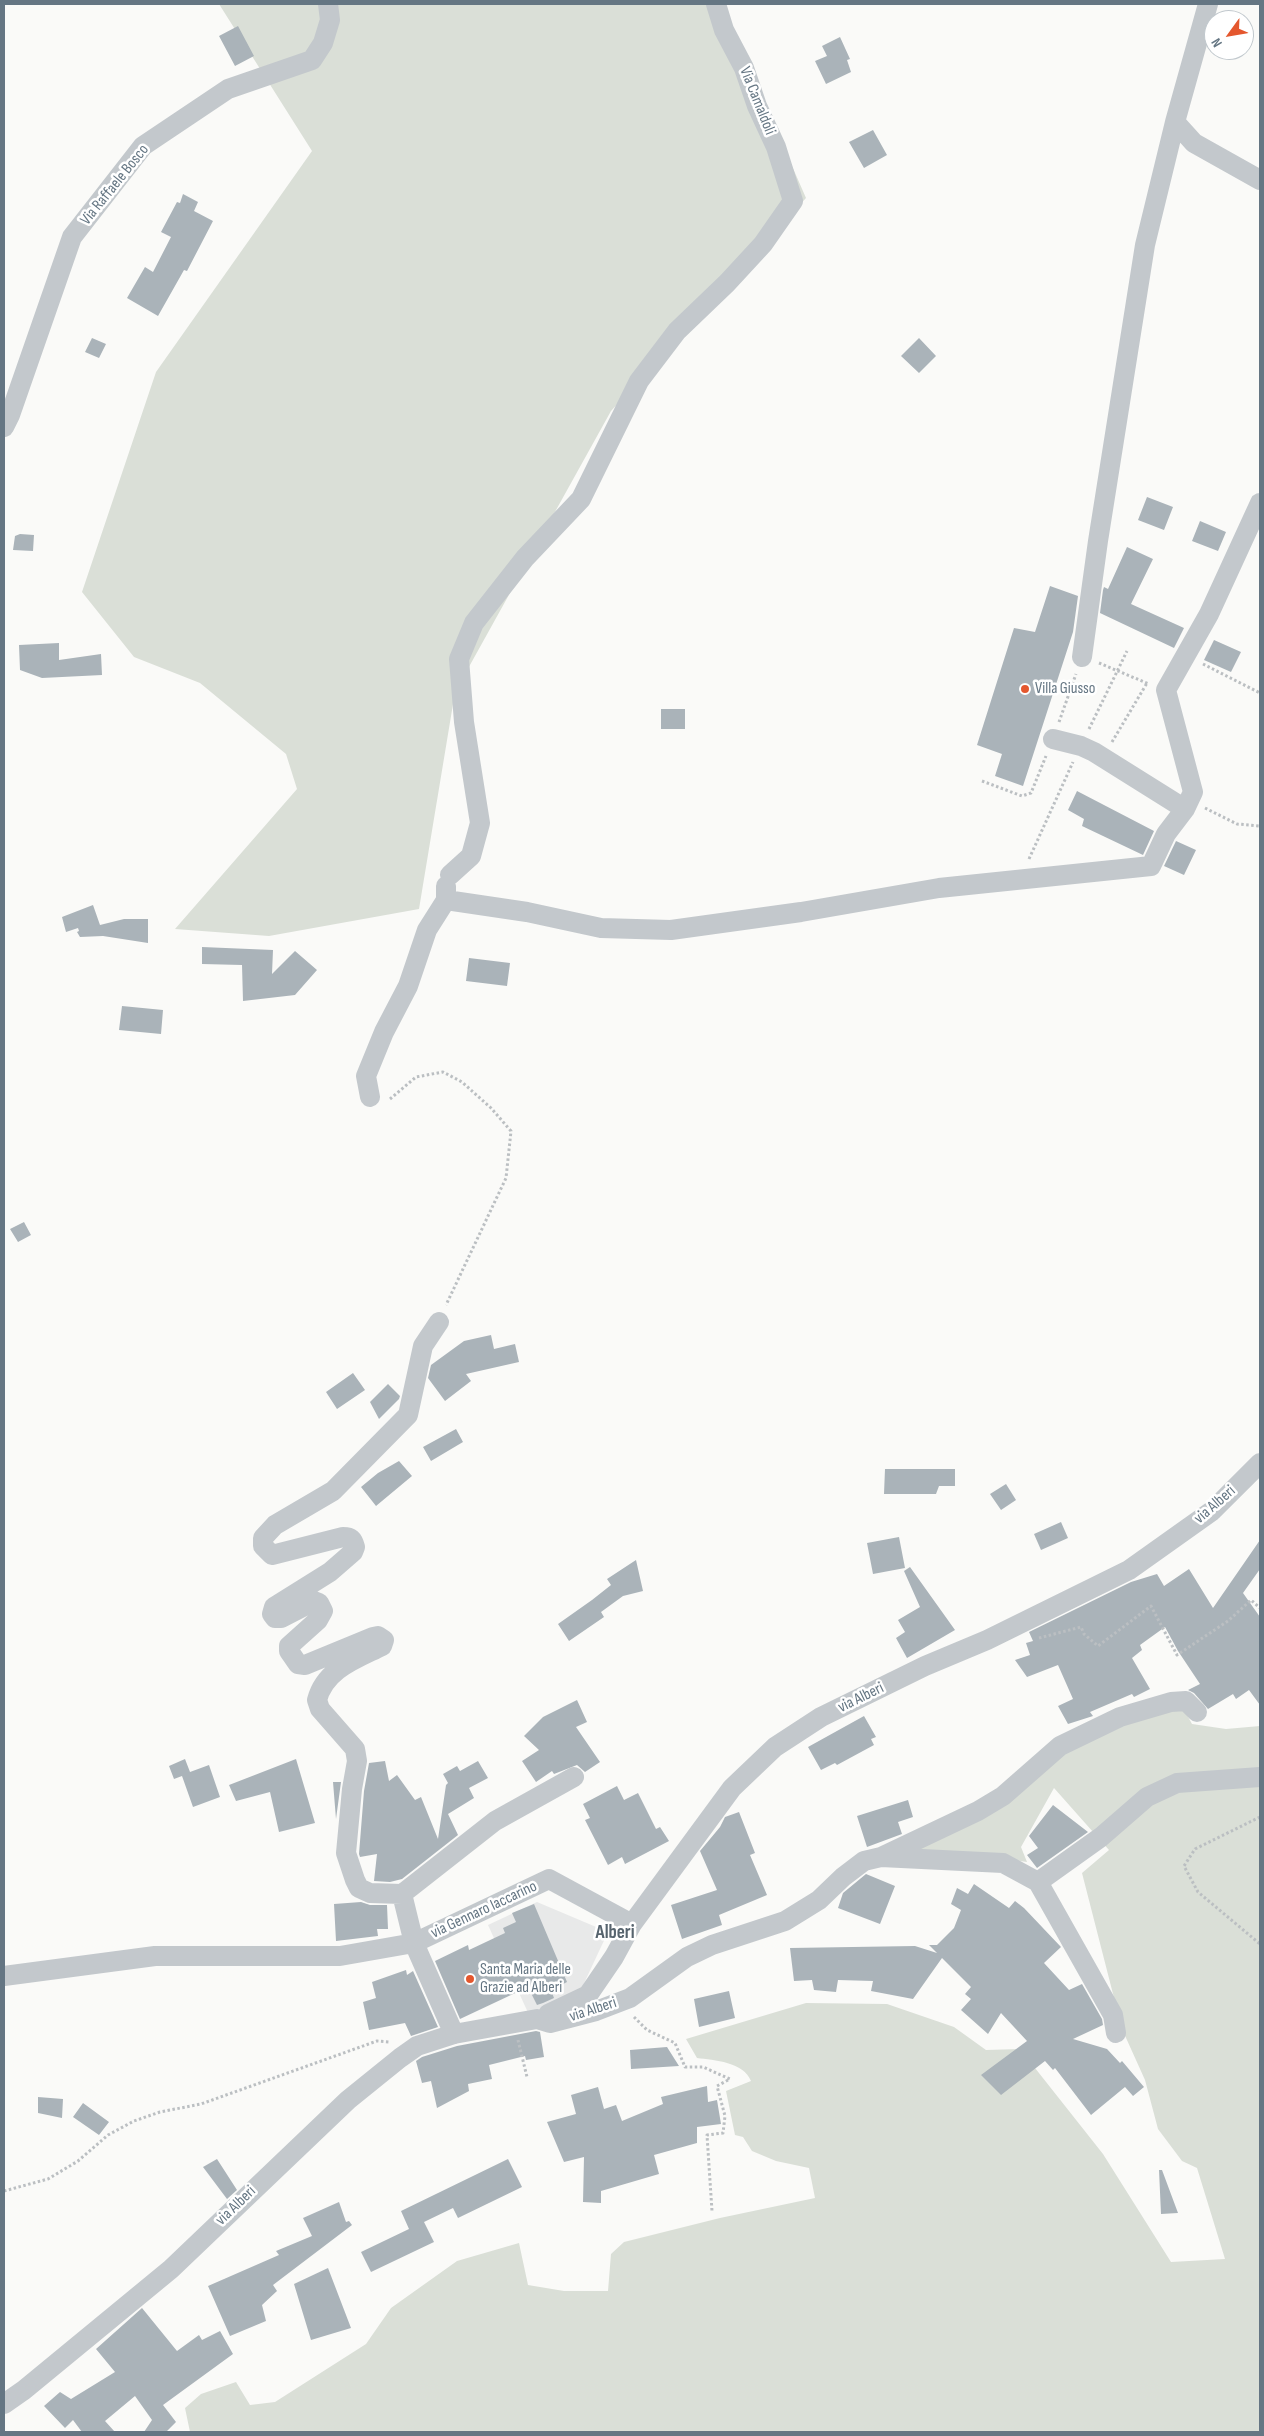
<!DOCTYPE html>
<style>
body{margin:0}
#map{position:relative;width:1264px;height:2436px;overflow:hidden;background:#fafaf8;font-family:"Sofia Sans Condensed",sans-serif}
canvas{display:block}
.frame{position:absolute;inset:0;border:5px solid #657683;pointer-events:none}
.north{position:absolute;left:1204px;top:10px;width:50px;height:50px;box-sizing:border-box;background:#fff;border:1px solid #c1c8cd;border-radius:50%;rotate:238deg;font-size:14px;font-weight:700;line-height:20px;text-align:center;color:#657683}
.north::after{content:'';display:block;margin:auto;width:18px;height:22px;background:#e4572e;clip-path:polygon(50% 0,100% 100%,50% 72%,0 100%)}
</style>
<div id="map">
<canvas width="1264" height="2436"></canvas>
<div class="frame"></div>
<div class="north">N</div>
</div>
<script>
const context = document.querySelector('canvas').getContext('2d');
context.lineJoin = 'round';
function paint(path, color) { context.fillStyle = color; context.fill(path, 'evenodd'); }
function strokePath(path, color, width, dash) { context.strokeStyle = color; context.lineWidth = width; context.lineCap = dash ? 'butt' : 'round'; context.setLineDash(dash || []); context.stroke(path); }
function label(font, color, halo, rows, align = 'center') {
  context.font = font + ' "Sofia Sans Condensed",sans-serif'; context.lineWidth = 5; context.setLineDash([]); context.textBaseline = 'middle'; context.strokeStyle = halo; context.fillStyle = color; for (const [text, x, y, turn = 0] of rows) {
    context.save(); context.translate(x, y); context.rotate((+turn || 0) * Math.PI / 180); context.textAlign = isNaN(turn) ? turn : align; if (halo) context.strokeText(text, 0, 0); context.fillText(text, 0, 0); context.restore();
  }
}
const built = new Path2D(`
 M537 1902 608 1932 579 1994 530 2017 488 1925Z`);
const green = new Path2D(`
 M219 4H721L806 198 611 411 455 692 419 909 269 936 175 929 297 789 286 754 200 683 134 657 82 592 156 372 312 151Z
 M1182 1706 1192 1724 1226 1729 1260 1726V2432H190L185 2408 201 2394 236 2382 250 2405 275 2402 366 2344 391 2308 457 2261 519 2243 528 2285 564 2291H608L611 2254 624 2242 720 2218 815 2198 809 2168 776 2161 752 2151 743 2137 735 2135 726 2091 751 2081C744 2062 714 2060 697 2058L686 2039 806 2003 887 2004 954 2027 986 2050 1020 2049 1103 2154 1171 2262 1225 2259 1197 2168 1182 2161 1158 2129 1145 2080 1122 2029 1082 1873 1109 1850 1054 1788 1021 1847 1027 1862 1000 1858 900 1853 1063 1750 1101 1733Z`);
const building = new Path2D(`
 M238 26 254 56 235 66 219 36Z
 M840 37 850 59 847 60 851 72 826 84 815 61 827 56 822 46Z
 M873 130 887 155 864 168 849 142Z
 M183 194 198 202 194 211 213 221 187 271 184 270 158 316 127 298 145 267 153 272 171 237 161 232 177 202 180 203Z
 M92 338 106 344 99 358 85 352Z
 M919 338 936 356 919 373 901 356Z
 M1147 497 1173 507 1164 530 1138 520Z
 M1200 521 1226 532 1218 551 1192 541Z
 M20 534 34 535 33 551 13 550 15 536Z
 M1127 547 1153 559 1131 604 1184 628 1174 648 1100 613 1103 590 1104 587 1108 589Z
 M1050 586 1078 596 1073 632 1023 786 995 776 1002 754 977 745 1014 628 1035 632Z
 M1214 640 1241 652 1231 672 1204 660Z
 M59 643V660L101 654 102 675 42 678 20 670 19 645Z
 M661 709H685V729H661Z
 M1077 791 1154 831 1143 855 1082 826 1084 819 1068 810Z
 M1176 841 1196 850 1184 875 1164 866Z
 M93 905 100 925 124 919H148V943L103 936 80 937 77 932 79 931 78 928 66 932 62 917Z
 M202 947 273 950 272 974 295 951 317 970 295 995 243 1001 242 965 202 964Z
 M469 958 510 963 507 986 466 981Z
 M122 1006 163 1010 161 1034 119 1030Z
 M24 1222 31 1235 18 1242 10 1229Z
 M491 1335 494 1349 515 1344 519 1362 466 1374 471 1381 445 1401 428 1378 431 1365 464 1341Z
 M353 1373 365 1390 337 1409 326 1392Z
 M388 1384 400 1396 399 1399 379 1419 370 1402Z
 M456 1429 463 1442 431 1461 423 1447Z
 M399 1461 412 1476 376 1506 361 1487 378 1473Z
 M885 1469H955V1486H939L936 1494H884Z
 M1006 1484 1016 1500 1001 1510 990 1494Z
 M1061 1522 1068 1538 1041 1550 1034 1534Z
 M899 1537 905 1568 873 1574 867 1543Z
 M1260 1540V1569L1243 1593 1260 1617V1705L1249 1690 1236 1699 1233 1694 1208 1709 1194 1693 1188 1690 1200 1684 1178 1651 1165 1627 1140 1645 1142 1650 1132 1658 1150 1689 1134 1697 1132 1694 1090 1712 1093 1716 1068 1724 1058 1706 1073 1699 1058 1665 1027 1677 1015 1660 1030 1655 1026 1643 1033 1641 1029 1632 1131 1582 1157 1574 1164 1586 1189 1569 1213 1608Z
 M636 1560 643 1591 623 1596 601 1612 604 1617 569 1641 558 1624 592 1600 611 1585 607 1579Z
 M910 1567 955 1630 907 1658 896 1638 905 1632 898 1620 920 1607 904 1571Z
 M577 1700 587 1722 576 1727 600 1762 585 1772 577 1765 554 1774 552 1771 536 1782 522 1761 539 1750 524 1736 543 1717Z
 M864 1716 876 1737 871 1739 874 1745 837 1765 835 1763 821 1770 808 1747Z
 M185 1759 190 1772 209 1765 220 1797 193 1807 182 1776 174 1779 169 1766Z
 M296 1759 315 1823 279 1832 270 1792 236 1801 229 1785Z
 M385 1761 389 1781 397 1775 415 1800 421 1797 438 1839 446 1785 448 1783 443 1774 457 1766 460 1771 478 1761 488 1778 469 1788 474 1798 448 1814 458 1835 402 1879 390 1882 374 1881 377 1854 360 1857 359 1854 364 1791 369 1763Z
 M333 1782H341L336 1819Z
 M617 1786 624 1800 638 1793 656 1829 660 1827 669 1841 625 1864 622 1857 608 1865 585 1820 590 1818 583 1804Z
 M908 1800 913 1817 898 1822 902 1834 867 1847 857 1816Z
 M1053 1805 1088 1832 1037 1868 1027 1855 1038 1848 1029 1836Z
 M739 1812 755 1853 750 1855 767 1895 719 1915 722 1925 682 1939 671 1905 717 1890 700 1851 720 1827 725 1817Z
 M866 1874 895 1886 880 1924 838 1908 843 1893Z
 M974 1884 1009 1908 1015 1901 1024 1908 1061 1947 1044 1963 1069 1990 1082 1984 1102 2019 1103 2025 1073 2039 1107 2049 1120 2063 1122 2061 1144 2087 1133 2096 1125 2087 1091 2115 1055 2068 1053 2070 1045 2061 1001 2095 981 2075 1027 2041 1001 2013 988 2034 961 2010 971 1999 965 1994 971 1987 942 1958 913 1999 871 1991 873 1981 838 1980 836 1992 814 1990 812 1980 794 1981 790 1948 915 1946 937 1953 929 1945H937L954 1928 961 1910 951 1904 957 1888 968 1894Z
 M361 1902 370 1905H387L388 1929H377L378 1936 336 1941 334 1904Z
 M534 1904 567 1982 551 1990 554 1998 543 2003 537 2005 528 1987 460 2019 435 1961 468 1945 469 1950 505 1933 503 1928 516 1922 512 1913Z
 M406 1970 407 1975 413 1971 438 2027 411 2036 405 2023 369 2030 363 2002 376 1998 372 1982Z
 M729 1991 735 2018 699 2027 694 1999Z
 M536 2031 540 2032 544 2057 526 2060 525 2056 489 2065 492 2079 468 2084 469 2091 437 2108 431 2081 422 2083 416 2061 422 2057 457 2046Z
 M667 2047 679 2066 631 2069 630 2050Z
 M707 2086 708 2102 717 2100 721 2124 697 2127V2143L654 2155 659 2174 601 2191V2203L583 2202 584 2157 564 2162 547 2122 576 2114 571 2095 598 2087 604 2109 616 2105 622 2121 663 2104 661 2097Z
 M38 2097 63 2099 62 2118 38 2113Z
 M83 2103 109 2122 99 2135 73 2117Z
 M217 2159 237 2190 227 2199 203 2167Z
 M508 2159 522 2187 458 2218 453 2208 424 2222 434 2242 371 2272 361 2252 409 2229 401 2211Z
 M1159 2170H1162L1178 2213 1161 2214Z
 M339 2202 346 2222 349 2221 352 2225 273 2285 277 2291 262 2305 266 2321 230 2336 208 2286 279 2255 276 2251 312 2236 303 2218Z
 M328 2268 351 2328 311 2340 294 2284Z
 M142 2308 177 2351 199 2335 202 2340 220 2331 233 2354 163 2405 176 2422 166 2432H144L152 2420 135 2396 105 2421 115 2432H82L73 2420 65 2428 44 2406 60 2392 71 2399 115 2372 96 2349Z`);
const path = new Path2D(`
 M1099 663 1149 684
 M1203 664 1260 693
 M1059 722 1076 674
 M1089 729 1127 651
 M1112 742 1147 683
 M982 781 1022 796 1031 793 1046 756
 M1205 808 1237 824 1260 826
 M1029 859 1073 762
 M390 1099 416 1077 443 1072 462 1082 491 1108 511 1131 506 1178 446 1305
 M1039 1638 1081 1627 1084 1634 1098 1646 1151 1606 1177 1655 1228 1621 1251 1600 1260 1608
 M1260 1817 1195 1849 1184 1866 1198 1892 1260 1944
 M634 2017 647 2030 675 2043 685 2067H703L730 2079 717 2086 725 2116 723 2133 707 2135 712 2211
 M518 2040 527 2077
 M4 2191 48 2179 78 2161 108 2135 134 2121 160 2112 201 2104 377 2041 389 2042`);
const minor = new Path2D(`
 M1208 4 1175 122 1194 143 1260 180
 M4 427 10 415 72 237 143 146 228 89 312 60 323 43 330 20 328 4
 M1082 657 1098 541 1145 245 1175 122
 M1053 739 1081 746 1094 752 1185 809
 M450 875 471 856 480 823 464 722 459 659 474 623 525 558 581 499 639 381 677 331 727 283 763 244 793 201 776 147 757 106 744 68 724 30 716 4
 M446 900 527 912 601 928 671 930 801 912 939 888 1151 866 1166 834 1185 809 1193 792 1166 690 1209 614 1260 503
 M370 1097 366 1076 384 1032 408 986 427 930 446 900V886
 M881 1857 978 1811 1003 1796 1060 1746 1120 1717 1171 1702 1186 1701 1197 1712
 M1038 1882 1113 2015 1116 2033
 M402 1894 370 1893 359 1888 355 1880 346 1853 352 1789 357 1761 355 1749 320 1709 317 1700C325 1669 356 1659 382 1646L384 1640 378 1636 373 1637 305 1665 298 1664 289 1651V1646L318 1620 323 1611 319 1603 314 1601 281 1618H275L272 1614 274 1607 330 1572 353 1552 355 1547C353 1539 351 1537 343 1537L272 1555 263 1546V1538L275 1525 333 1491 408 1415 423 1346 439 1322
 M4 1976 155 1956H340L414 1943 549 1879 632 1924
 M548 2014 588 1995 614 1957 632 1924 732 1788 775 1747 821 1717 925 1666 987 1640 1129 1570 1212 1511 1260 1463
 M454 2034 414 1943 402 1894 495 1821 574 1777
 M4 2404 24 2390 171 2269 348 2100 400 2058 417 2046 454 2034 537 2019 550 2023 596 2011 630 1998 687 1957 712 1945 785 1921 819 1900 843 1877 864 1861 881 1857 1003 1863 1038 1882 1101 1837 1147 1797 1177 1783 1260 1777`);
const markers = [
 [1025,689,5,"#e4572e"],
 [470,1979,5,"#e4572e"]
];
const streetNames = [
 ["Via Camaldoli",757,101,68],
 ["Via Raffaele Bosco",115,185,-51],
 ["via Alberi",1215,1505,-41],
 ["via Alberi",861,1698,-26],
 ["via Gennaro Iaccarino",484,1910,-25],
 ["via Alberi",593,2010,-18],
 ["via Alberi",236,2206,-44]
];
const poiNames = [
 ["Villa Giusso",1035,689],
 ["Santa Maria delle",480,1970],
 ["Grazie ad Alberi",480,1988]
];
const quarterNames = [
 ["Alberi",615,1933]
];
paint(built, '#e8e9e9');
paint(green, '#dadfd7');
paint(building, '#aab3b9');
strokePath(path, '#bbbfc2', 3, [2.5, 2.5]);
strokePath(minor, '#c3c8cc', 20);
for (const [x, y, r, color] of markers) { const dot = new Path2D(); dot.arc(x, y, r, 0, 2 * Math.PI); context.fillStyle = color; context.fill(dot); strokePath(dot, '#fff', 2); }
label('16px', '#657683', '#fff', streetNames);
label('16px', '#657683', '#fff', poiNames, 'left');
label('bold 19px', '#57646e', '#fff', quarterNames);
</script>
